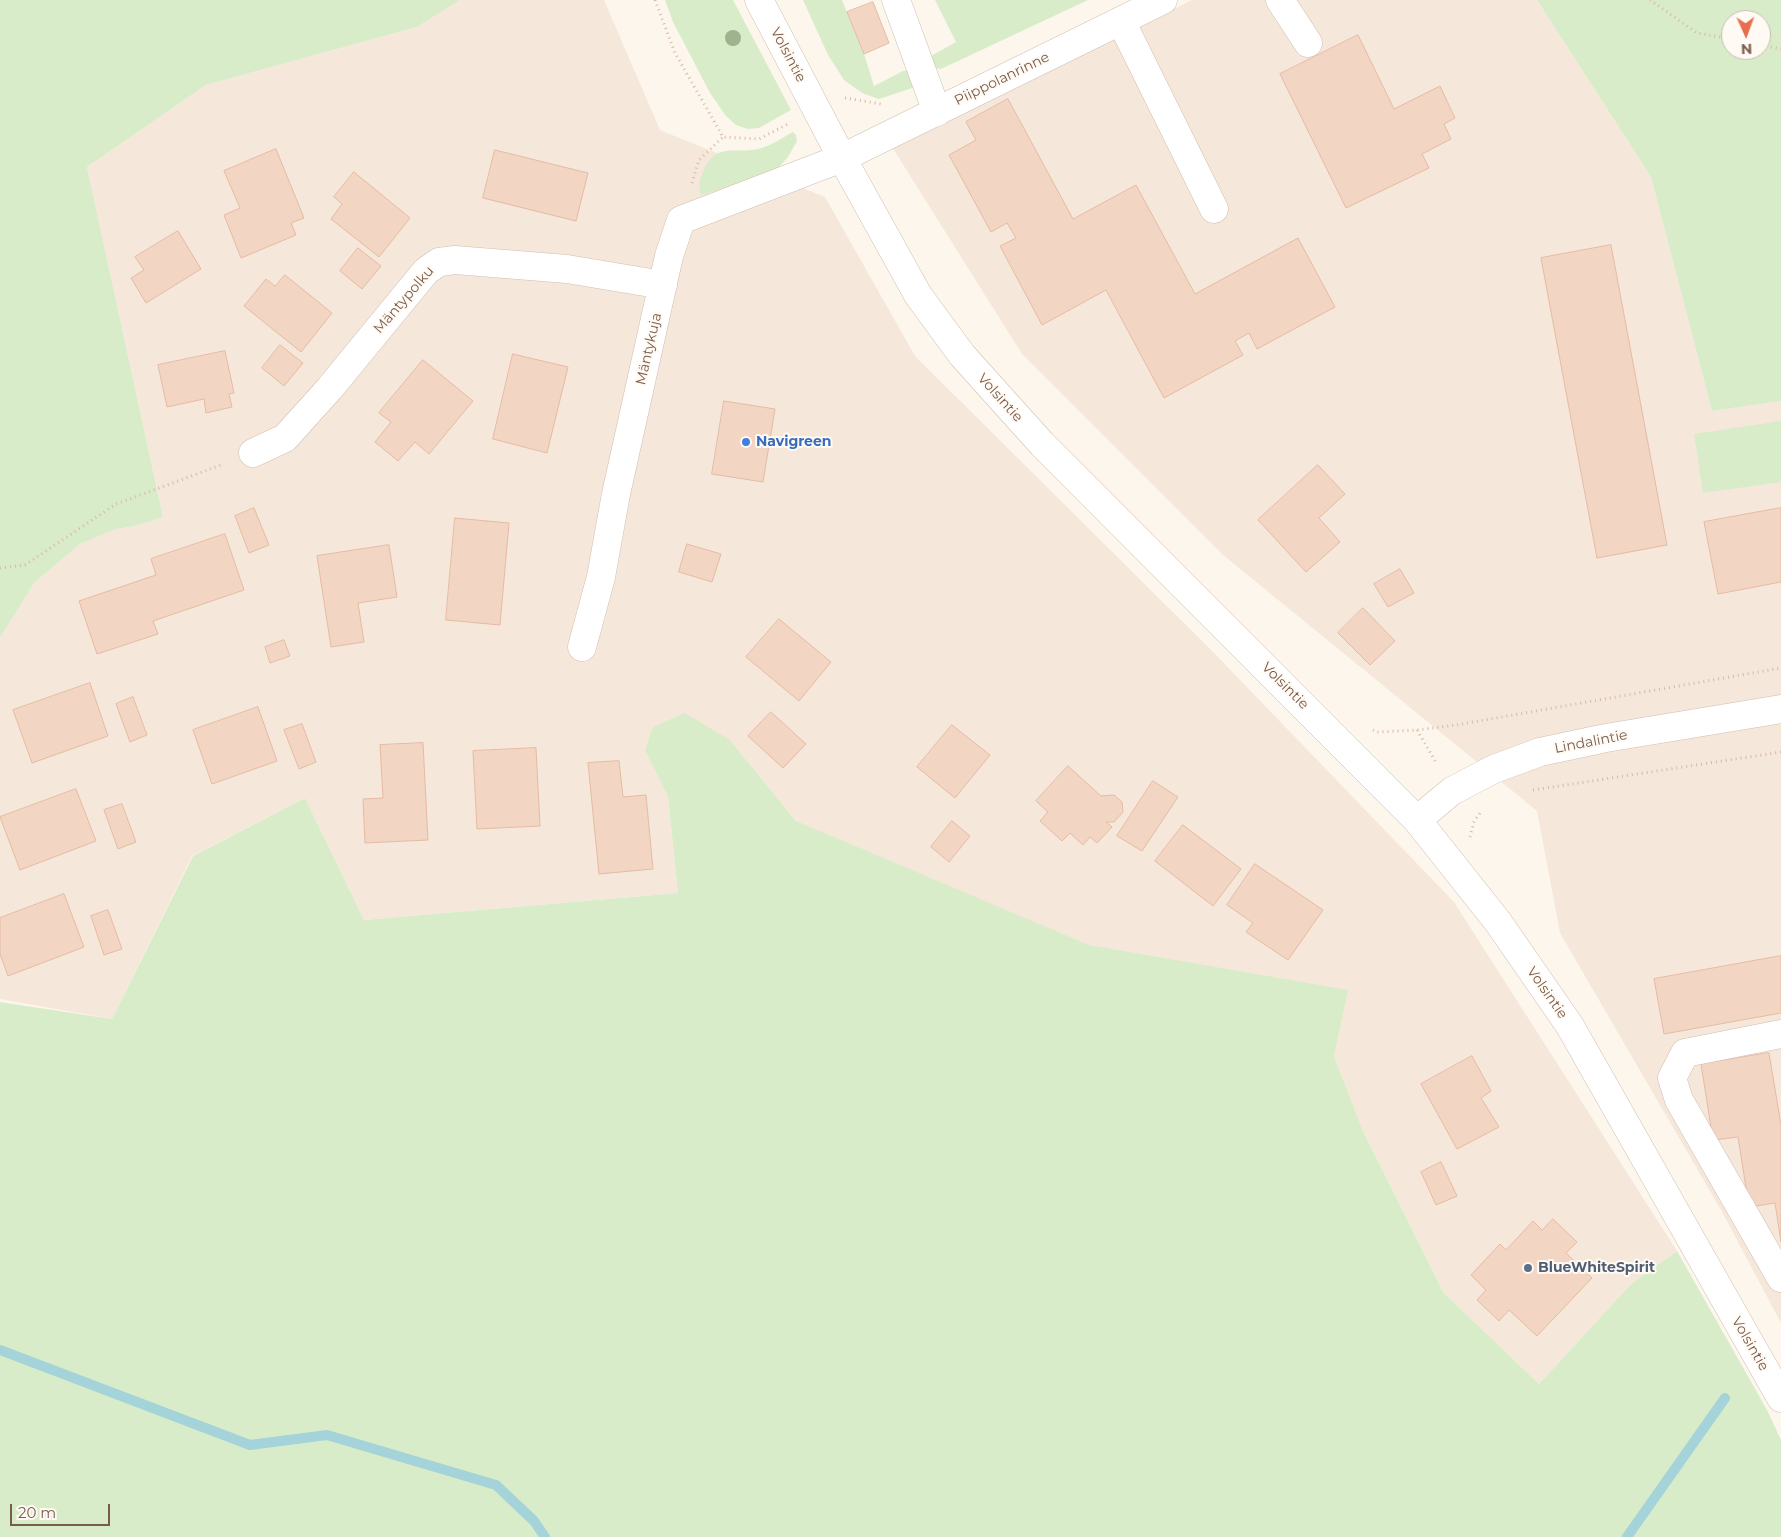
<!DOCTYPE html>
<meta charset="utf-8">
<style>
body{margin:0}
#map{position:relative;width:1781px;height:1537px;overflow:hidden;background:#fdf6ec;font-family:Montserrat,sans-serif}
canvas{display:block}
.north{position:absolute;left:1721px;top:10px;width:50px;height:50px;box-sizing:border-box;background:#fffaf3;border:1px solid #cabbb1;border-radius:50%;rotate:178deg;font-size:14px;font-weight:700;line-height:20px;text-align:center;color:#7a5c4d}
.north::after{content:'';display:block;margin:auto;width:18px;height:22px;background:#e76f51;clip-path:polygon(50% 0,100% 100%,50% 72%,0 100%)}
.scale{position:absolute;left:10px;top:1504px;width:100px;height:22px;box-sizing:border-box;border:2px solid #7a5c4d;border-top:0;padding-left:6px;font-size:15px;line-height:18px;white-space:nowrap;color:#7a5c4d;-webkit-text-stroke:4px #fffaf3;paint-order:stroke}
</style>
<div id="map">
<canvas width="1781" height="1537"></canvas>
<div class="north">N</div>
<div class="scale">20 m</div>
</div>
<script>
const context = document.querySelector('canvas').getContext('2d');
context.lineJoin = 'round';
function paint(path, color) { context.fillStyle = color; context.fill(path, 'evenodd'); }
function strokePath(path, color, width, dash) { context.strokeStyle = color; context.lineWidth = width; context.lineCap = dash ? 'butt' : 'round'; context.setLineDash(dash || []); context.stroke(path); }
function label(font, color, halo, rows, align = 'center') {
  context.font = font + ' Montserrat,sans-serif'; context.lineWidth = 4; context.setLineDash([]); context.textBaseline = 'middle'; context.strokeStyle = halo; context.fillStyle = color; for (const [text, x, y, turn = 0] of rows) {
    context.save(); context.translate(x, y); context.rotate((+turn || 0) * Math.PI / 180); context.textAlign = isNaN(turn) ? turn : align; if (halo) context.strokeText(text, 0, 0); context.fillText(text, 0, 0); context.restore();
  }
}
const residential = new Path2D(`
 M460 0H604L660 130 825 197 915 356 1216 655 1454 902 1677 1251 1631 1284 1539 1384 1443 1292 1363 1131 1334 1056 1347 990 1085 965 796 821 730 740 645 750 668 797 678 893 364 920 305 798 192 856 112 1019 0 999V638L34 583 80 544 116 529 136 526 163 517 87 167 206 85 417 27Z
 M1192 0H1537L1651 177 1712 411 1781 401V1323L1721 1210 1560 933 1537 811 1223 555 1022 354 892 147Z`);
const green = new Path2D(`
 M0 0H460L417 27 206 85 87 167 163 517 136 526 116 529 80 544 34 583 0 638Z
 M665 0H733L791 110 759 128 748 129 736 125 726 116 710 93 673 22Z
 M803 0H842L864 54 874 86 903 71 909 70 916 82 912 88 879 99 862 93 844 80 828 55Z
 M935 0H1088L941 69 934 68 931 56 956 42Z
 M1537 0H1781V401L1712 411 1651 177ZM1731 20H1761V50H1731Z
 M793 132 796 135 797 141 788 157 779 167 761 176 701 195C697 186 700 180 703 172 715 142 732 154 758 149 770 146 782 138 793 132Z
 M1781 421V482L1703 493 1694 434Z
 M685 713 730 740 796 821 1089 945 1348 990 1334 1056 1363 1131 1443 1292 1539 1384 1631 1284 1677 1251 1767 1410 1781 1440V1537H0V1002L112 1019 193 856 305 798 364 920 678 893 668 797 645 750 653 727Z`);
const stream = new Path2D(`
 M0 1350 250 1445 327 1435 496 1485 534 1521 545 1537
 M1627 1537 1725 1398`);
const building = new Path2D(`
 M873 2 889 43 864 54 847 12Z
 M1358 35 1394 109 1440 86 1455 118 1444 124 1451 139 1422 154 1429 168 1346 208 1280 74Z
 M1008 99 1073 219 1136 185 1195 294 1298 238 1335 307 1257 349 1249 333 1235 341 1243 355 1164 398 1106 290 1042 325 1000 246 1016 238 1007 223 991 232 949 155 976 140 966 122Z
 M276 149 304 218 291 223 296 235 241 258 224 215 240 208 224 171Z
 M495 150 588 173 576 221 483 198Z
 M354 172 410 218 379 257 331 219 342 204 334 197Z
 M178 231 201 269 146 303 131 278 144 270 135 257Z
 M1611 245 1667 545 1597 558 1541 258Z
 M358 248 381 266 362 289 340 271Z
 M285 275 332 313 301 352 244 306 266 279 275 286Z
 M280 345 303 363 284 386 262 368Z
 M225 351 234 393 229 394 232 407 206 413 204 399 167 407 158 365Z
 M513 354 568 367 547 453 493 439Z
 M423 360 473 401 429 454 415 442 398 461 375 442 391 422 379 413Z
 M724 401 775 409 763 482 712 474Z
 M1318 465 1345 494 1319 518 1340 542 1306 572 1258 520Z
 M254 508 269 545 249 553 235 516Z
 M1781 508V582L1718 594 1704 522Z
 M455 518 509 523 500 625 446 620Z
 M225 534 244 590 153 621 158 634 97 654 79 601 156 575 151 559Z
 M687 544 721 554 712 582 679 572Z
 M389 545 397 597 358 603 364 642 331 647 317 556Z
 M1400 569 1414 593 1388 607 1374 584Z
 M1363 608 1395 641 1370 665 1338 633Z
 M779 619 831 662 799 701 746 657Z
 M284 640 290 656 270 663 265 647Z
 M90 683 108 736 32 763 13 710Z
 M133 697 147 735 130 742 116 704Z
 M258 707 277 761 212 784 193 730Z
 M771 712 806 744 783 768 748 736Z
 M302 724 316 762 299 769 284 730Z
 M952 725 990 755 955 798 917 767Z
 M423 743 428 840 365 843 363 799 383 798 380 745Z
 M536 748 540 826 477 829 473 751Z
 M619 761 623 797 646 795 653 869 599 874 588 763Z
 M1068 766 1101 796 1114 795 1122 802 1123 812 1114 822H1106L1112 827 1097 843 1090 837 1083 845 1070 833 1062 841 1040 821 1048 812 1036 801Z
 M1153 781 1178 797 1142 851 1117 836Z
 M76 789 96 841 20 870 0 817Z
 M122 804 136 842 118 849 104 810Z
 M952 821 970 836 949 862 931 847Z
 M1183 825 1241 869 1213 906 1155 861Z
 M1255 864 1323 910 1288 960 1246 932 1253 923 1227 905Z
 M64 894 84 947 8 976 0 954V918Z
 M108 910 122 949 104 955 91 916Z
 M1781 956V1013L1664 1034 1654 979Z
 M1769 1053 1781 1125V1242L1775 1203 1749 1207 1738 1137 1713 1140 1701 1064Z
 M1472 1056 1491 1091 1481 1098 1499 1127 1457 1149 1421 1084Z
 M1441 1162 1457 1196 1436 1205 1421 1172Z
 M1553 1219 1577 1242 1566 1253 1592 1278 1537 1336 1509 1310 1499 1321 1477 1300 1486 1290 1471 1275 1500 1244 1506 1250 1533 1221 1542 1230Z`);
const path = new Path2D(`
 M655 0 675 53 723 137 759 139 788 124
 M1650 0 1697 33 1731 39
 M1761 45 1781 49
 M845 98 881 104
 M692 183 699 160 723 137
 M0 568 25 565 116 504 224 464
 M1373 730 1377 732 1417 730 1456 725 1781 668
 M1417 730 1437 764
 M1533 790 1781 752
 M1470 837 1474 822 1480 813`);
const minor = new Path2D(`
 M759 0 842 158 918 295 962 355 1042 444 1417 820 1498 922 1570 1026 1781 1398
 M896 0 937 112
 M1280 0 1308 43
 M1121 21 1214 209
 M253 453 285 438 330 388 426 271 439 262 455 260 567 269 663 285
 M582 647 601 577 616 494 669 256 681 220 842 158 1163 0
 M1417 820 1452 791 1494 769 1540 752 1606 738 1781 709
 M1781 1034 1685 1053 1672 1078 1679 1100 1781 1278`);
const trees = [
 [733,38]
];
const markers = [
 [746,442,5,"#3f7fe0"],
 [1528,1268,5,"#5c6f8a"]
];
const streetNames = [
 ["Volsintie",788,55,62],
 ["Piippolanrinne",1002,79,-26],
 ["Mäntypolku",404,300,-49],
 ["Mäntykuja",649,349,-77],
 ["Volsintie",1000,398,48],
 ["Volsintie",1285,686,45],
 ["Lindalintie",1591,742,-11],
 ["Volsintie",1547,993,55],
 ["Volsintie",1750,1344,60]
];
const shopNames = [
 ["Navigreen",756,442]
];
const serviceNames = [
 ["BlueWhiteSpirit",1538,1268]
];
paint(residential, '#f5e8da');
paint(green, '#d8ecc9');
strokePath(stream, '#a5d3da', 10);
paint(building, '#f3d5c3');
strokePath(building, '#e6bba3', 1);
strokePath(minor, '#d1beb0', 29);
strokePath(path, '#d9b8a5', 3, [1, 4]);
strokePath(minor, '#fff', 28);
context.fillStyle = '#a0b28e';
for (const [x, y] of trees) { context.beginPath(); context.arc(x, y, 8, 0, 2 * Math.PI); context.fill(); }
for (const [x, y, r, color] of markers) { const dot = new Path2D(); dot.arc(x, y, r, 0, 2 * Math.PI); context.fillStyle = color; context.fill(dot); strokePath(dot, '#fffaf3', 2); }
label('14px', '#7a5c4d', '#fffaf3', streetNames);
label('bold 14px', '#366cbe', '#fffaf3', shopNames, 'left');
label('bold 14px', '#4e5e75', '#fffaf3', serviceNames, 'left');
</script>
